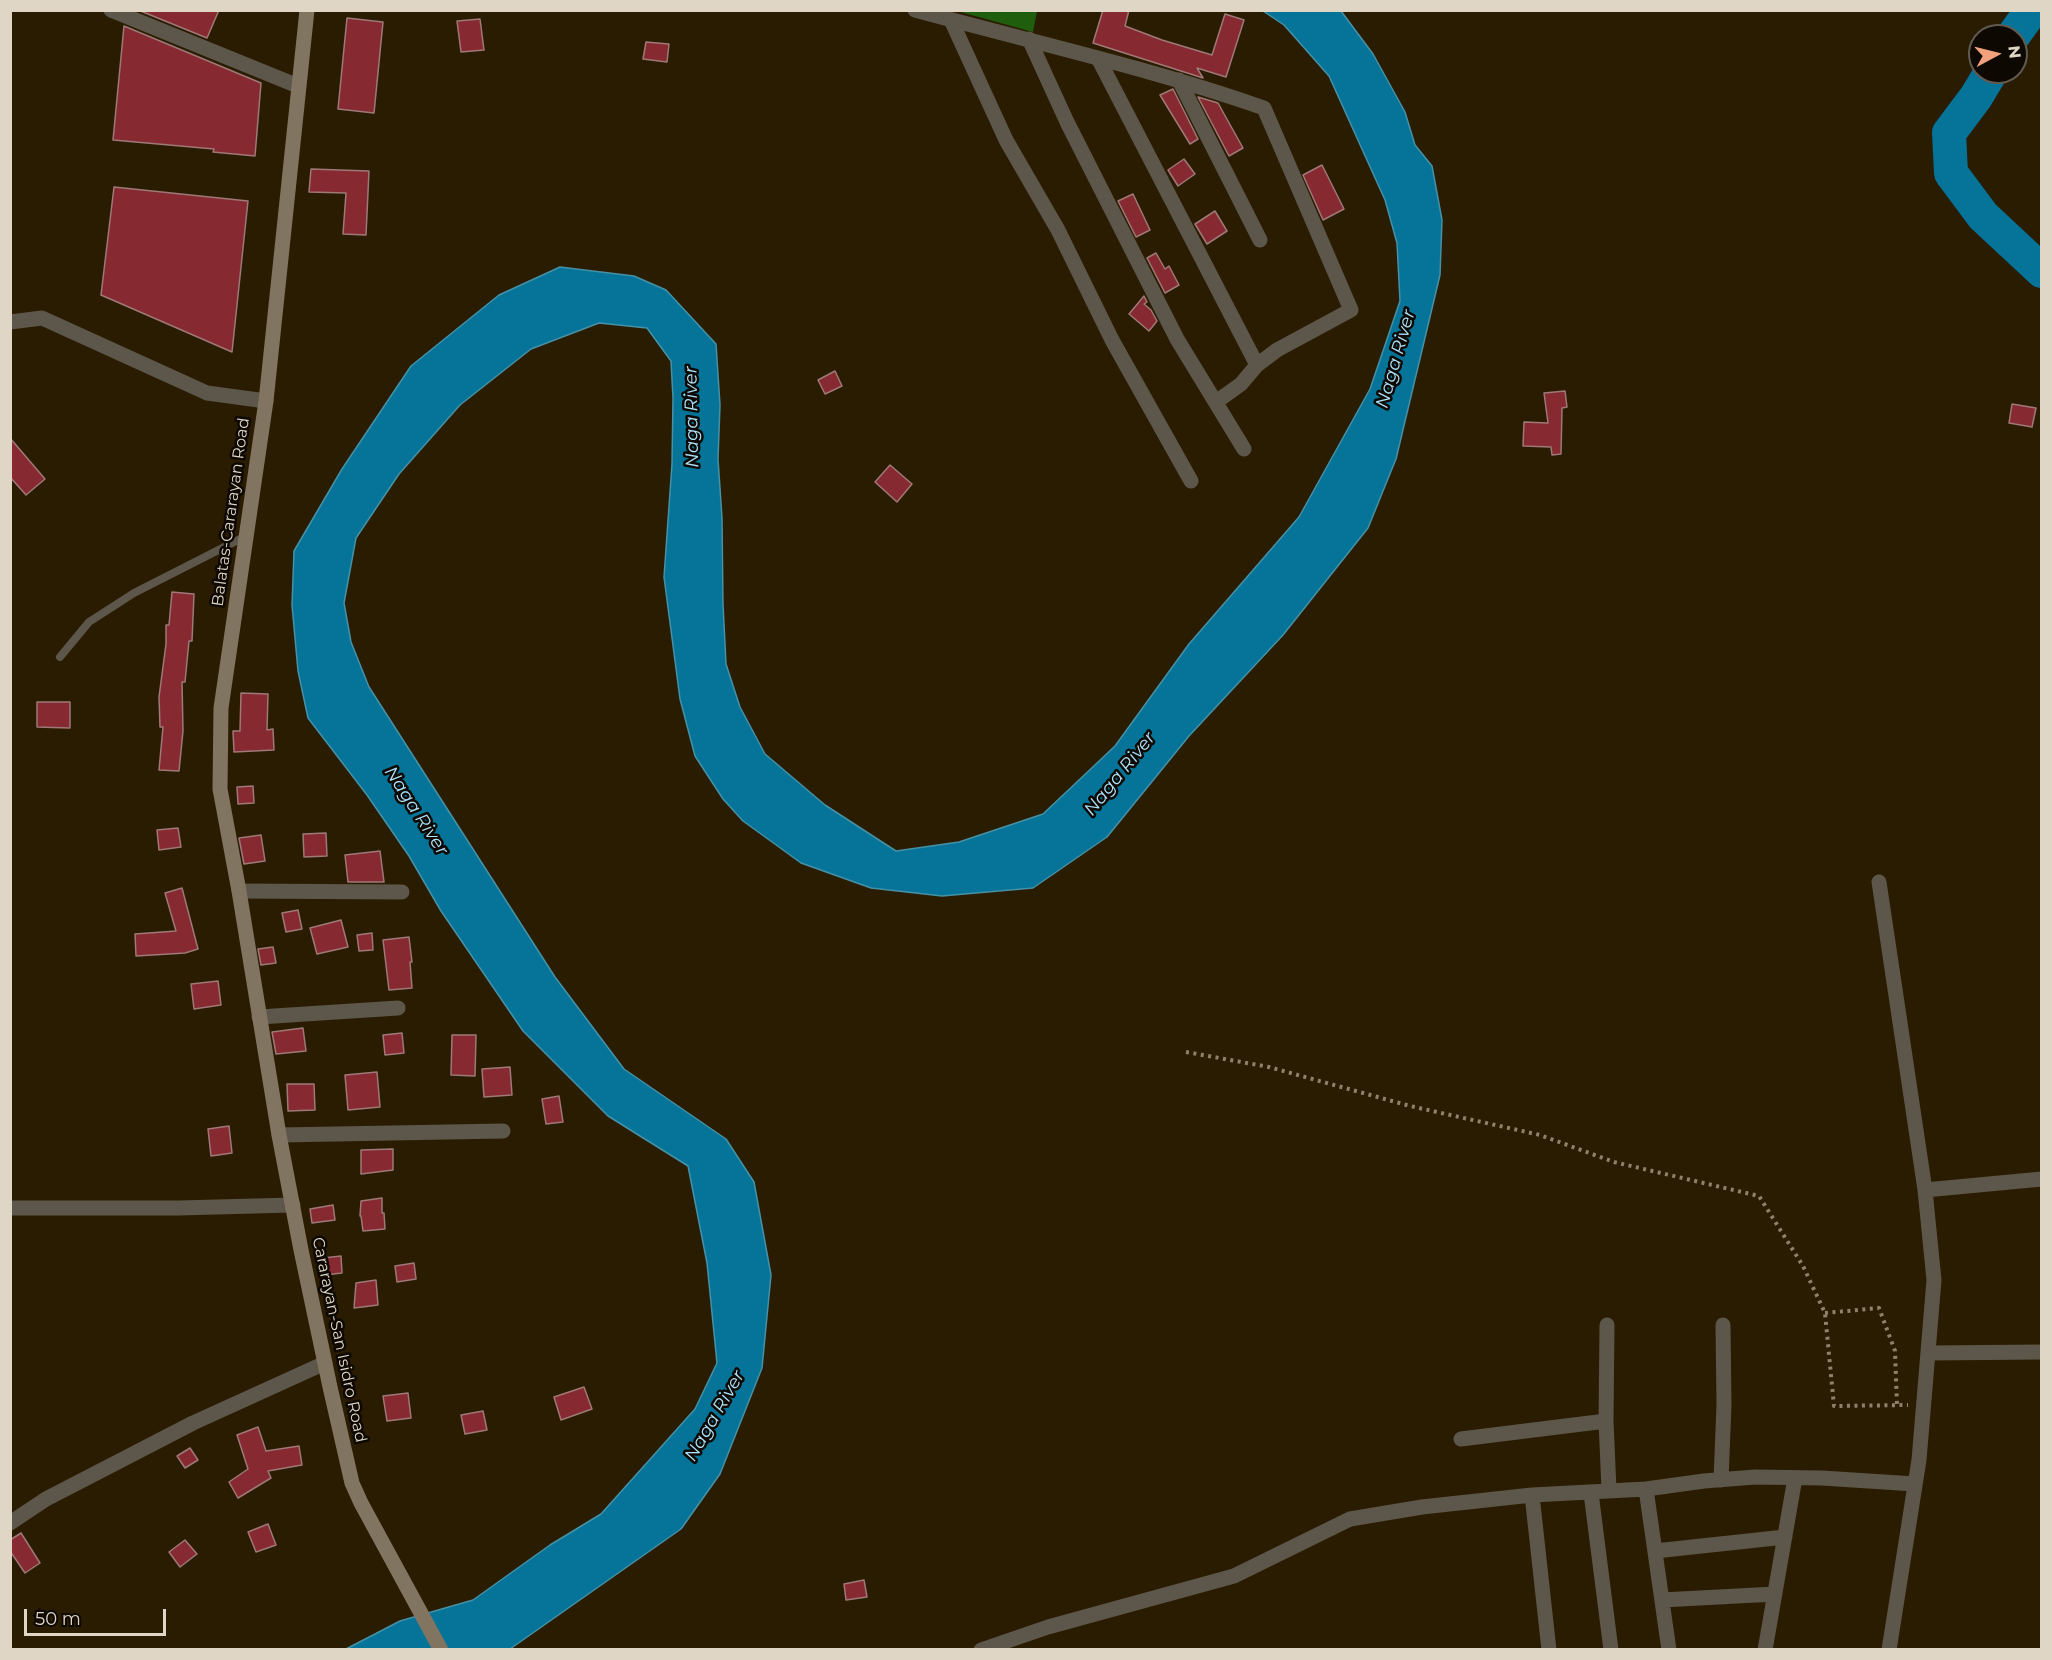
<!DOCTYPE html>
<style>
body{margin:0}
#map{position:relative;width:2052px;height:1660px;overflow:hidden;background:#2a1c01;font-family:Montserrat,sans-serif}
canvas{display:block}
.frame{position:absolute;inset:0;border:12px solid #dfd6c6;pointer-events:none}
.north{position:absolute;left:1968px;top:24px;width:60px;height:60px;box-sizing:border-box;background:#0d0801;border:2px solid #615a50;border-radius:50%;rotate:83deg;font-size:16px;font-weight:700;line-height:24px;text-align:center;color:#dfd6c6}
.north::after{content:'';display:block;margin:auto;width:21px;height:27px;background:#f1a17b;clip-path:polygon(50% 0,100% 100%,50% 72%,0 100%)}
.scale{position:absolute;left:24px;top:1609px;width:142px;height:27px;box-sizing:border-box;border:3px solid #dfd6c6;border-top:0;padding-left:8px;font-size:18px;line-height:21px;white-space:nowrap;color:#dfd6c6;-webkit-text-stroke:4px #0d0801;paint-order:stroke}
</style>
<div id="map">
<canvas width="2052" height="1660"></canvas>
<div class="frame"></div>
<div class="north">N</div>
<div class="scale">50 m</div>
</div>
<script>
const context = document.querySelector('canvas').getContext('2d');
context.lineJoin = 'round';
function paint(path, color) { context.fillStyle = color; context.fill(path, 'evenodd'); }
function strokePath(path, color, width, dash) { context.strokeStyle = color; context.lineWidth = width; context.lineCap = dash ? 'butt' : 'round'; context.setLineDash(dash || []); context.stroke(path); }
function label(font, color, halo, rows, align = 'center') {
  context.font = font + ' Montserrat,sans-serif'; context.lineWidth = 5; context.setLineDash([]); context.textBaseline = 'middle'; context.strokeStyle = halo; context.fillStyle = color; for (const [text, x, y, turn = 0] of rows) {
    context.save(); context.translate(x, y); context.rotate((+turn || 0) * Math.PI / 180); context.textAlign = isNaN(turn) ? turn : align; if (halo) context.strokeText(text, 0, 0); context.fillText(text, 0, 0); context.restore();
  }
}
const forest = new Path2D(`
 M957 11H1037L1033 32Z`);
const water = new Path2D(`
 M1263 11H1341L1373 54 1405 112 1415 145 1432 166 1442 220 1440 275 1396 459 1368 528 1283 635 1189 736 1107 837 1033 888 942 896 871 888 801 863 743 821 723 799 695 756 680 699 664 577 672 464 673 398 671 361 647 328 599 323 531 349 460 405 399 474 356 538 344 603 351 642 369 687 555 977 624 1069 726 1139 754 1182 771 1275 762 1368 720 1474 681 1529 510 1649H346L400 1621 473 1600 550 1545 601 1514 695 1409 717 1363 707 1263 688 1166 608 1116 523 1031 441 911 409 856 367 795 308 718 298 671 292 605 294 551 342 469 411 366 499 295 560 267 634 276 666 290 716 344 720 405 718 459 722 518 723 604 726 664 740 707 765 754 825 805 896 851 959 842 1043 814 1115 746 1189 644 1299 517 1370 389 1400 301 1397 243 1385 200 1329 76 1284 25Z`);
const river = new Path2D(`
 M2013 36 2032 10
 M1991 72 1976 97 1949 133 1951 173 1983 216 2042 271`);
const building = new Path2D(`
 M138 10H219L207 38Z
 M1103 10H1129L1125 26 1162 40 1212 55 1225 14 1244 20 1226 77 1197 68 1203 78 1093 43Z
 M347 18 383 22 374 113 338 109Z
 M480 19 484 50 461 52 457 21Z
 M124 26 261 83 255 156 213 152 214 149 113 140Z
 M646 42 669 44 667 62 643 59Z
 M1173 89 1198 139 1190 144 1160 95Z
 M1198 97 1218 103 1243 148 1229 156Z
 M1184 159 1195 174 1178 186 1168 170Z
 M1322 165 1344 209 1323 220 1303 175Z
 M311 169 369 171 366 235 343 234 346 193 309 192Z
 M114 187 248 201 232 352 101 295Z
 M1133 194 1150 230 1136 237 1118 201Z
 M1215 211 1227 231 1207 244 1195 224Z
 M1156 253 1165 269 1169 266 1179 285 1165 293 1147 258Z
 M1144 296 1147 302 1144 304 1151 310 1157 321 1149 331 1129 314Z
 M835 371 842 386 825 394 818 380Z
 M1565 391 1567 407 1562 408 1561 454 1552 455 1551 447 1523 446 1524 422 1548 423 1544 393Z
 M2012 404 2036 408 2032 427 2009 423Z
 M10 438 45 479 26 495 10 477Z
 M890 465 912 484 897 502 875 482Z
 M172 592 194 594 192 641H189L185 682H182L183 731 179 771 159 770 163 727H160L159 697 166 644V625H169Z
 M241 693 268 694 267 730 273 729 274 750 234 752 233 731H240Z
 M37 702H70V728L37 727Z
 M253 786 254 803 238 804 237 787Z
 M178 828 181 847 159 850 157 830Z
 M326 833 327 856 304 857 303 834Z
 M261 835 265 861 244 864 239 838Z
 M380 851 384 882H348L345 855Z
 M182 888 198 949 185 953 136 956 135 934 176 931 165 893Z
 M298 910 302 929 286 932 282 913Z
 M341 920 348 947 317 954 310 928Z
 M372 933 373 950 359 951 357 935Z
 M409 937 412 962H410L412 988 389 990 383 940Z
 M273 947 276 963 261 965 258 949Z
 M218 981 221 1005 194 1009 191 984Z
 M303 1028 306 1051 276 1054 272 1032Z
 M402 1033 404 1053 385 1055 383 1035Z
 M452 1035H476L475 1076 451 1075Z
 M510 1067 512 1095 484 1097 482 1069Z
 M377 1072 380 1107 348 1110 345 1075Z
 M287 1084H314L315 1110 288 1111Z
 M559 1096 563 1122 546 1124 542 1099Z
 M229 1126 232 1153 211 1156 208 1129Z
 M393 1149V1170L361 1174V1150Z
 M382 1198V1213H384L385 1229 363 1231 361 1216H360L361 1201Z
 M333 1205 335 1220 312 1223 310 1209Z
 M341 1256 342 1273 325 1275 323 1258Z
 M414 1263 416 1279 397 1282 395 1266Z
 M376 1280 378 1305 354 1308 356 1283Z
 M584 1387 592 1409 561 1420 554 1397Z
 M408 1393 411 1418 387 1421 383 1396Z
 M483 1411 487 1430 465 1434 461 1415Z
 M258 1427 266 1451 299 1446 302 1465 268 1471 271 1478 238 1498 229 1482 248 1469 237 1435Z
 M190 1448 198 1460 185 1468 177 1456Z
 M268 1524 276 1545 256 1552 248 1532Z
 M21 1533 40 1563 25 1573 10 1551V1540Z
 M185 1540 197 1554 180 1567 169 1552Z
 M864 1580 867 1597 846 1600 844 1584Z`);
const path = new Path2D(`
 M1186 1052 1269 1067 1410 1106 1540 1135 1614 1162 1759 1196 1803 1266 1825 1313 1834 1406 1908 1405
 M1825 1313 1879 1308 1895 1351 1897 1405`);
const lane = new Path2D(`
 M60 657 89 622 134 593 246 536`);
const street = new Path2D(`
 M111 10 298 86
 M915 10C1032 42 1150 68 1264 108L1351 310 1277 350 1257 365
 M951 20 1006 140 1058 230 1112 340 1191 481
 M1029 39 1067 122 1177 339 1244 449
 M1098 58 1257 365 1241 384 1216 402
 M1179 80 1260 240
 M10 322 42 318 207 393 266 401
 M1879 882 1925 1190 1934 1280 1919 1460 1889 1650
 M239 891 402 892
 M259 1017 398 1008
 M279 1135 503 1131
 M1925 1190 2042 1179
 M10 1208H178L293 1205
 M1607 1325 1606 1421 1609 1490
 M1928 1353 2042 1352
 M1461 1439 1606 1421
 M1721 1480 1724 1405 1723 1325
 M1646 1489 1669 1650
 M1591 1493 1611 1650
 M10 1523 46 1499 193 1423 325 1363
 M1655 1551 1785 1537
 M1662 1600 1775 1594
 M981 1650 1048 1627 1234 1576 1350 1519 1422 1507 1532 1495
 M1549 1650 1532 1495 1646 1489 1704 1481 1755 1477 1822 1478 1915 1484
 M1765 1650 1795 1478`);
const secondary = new Path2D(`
 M307 10 266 401 221 708 220 789 239 891 279 1135 301 1250 330 1387 352 1483 361 1503 441 1650`);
const streetNames = [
 ["Balatas-Cararayan Road",231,512,-82],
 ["Cararayan-San Isidro Road",339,1340,78]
];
const waterNames = [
 ["Naga River",1396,359,-74],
 ["Naga River",692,417,-91],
 ["Naga River",1120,774,-51],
 ["Naga River",416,811,57],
 ["Naga River",715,1416,-60]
];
paint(forest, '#1f5e0d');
paint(water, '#057498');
strokePath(water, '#4691a6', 1.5);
strokePath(river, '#057498', 34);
paint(building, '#862930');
strokePath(building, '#9e7978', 1.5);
strokePath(path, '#8d826d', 4, [3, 4.5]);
strokePath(lane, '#5d564a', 8);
strokePath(street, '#5d564a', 15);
strokePath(secondary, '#817562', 15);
label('16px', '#dfd6c6', '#0d0801', streetNames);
label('italic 18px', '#afe2fb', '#0d0801', waterNames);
</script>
